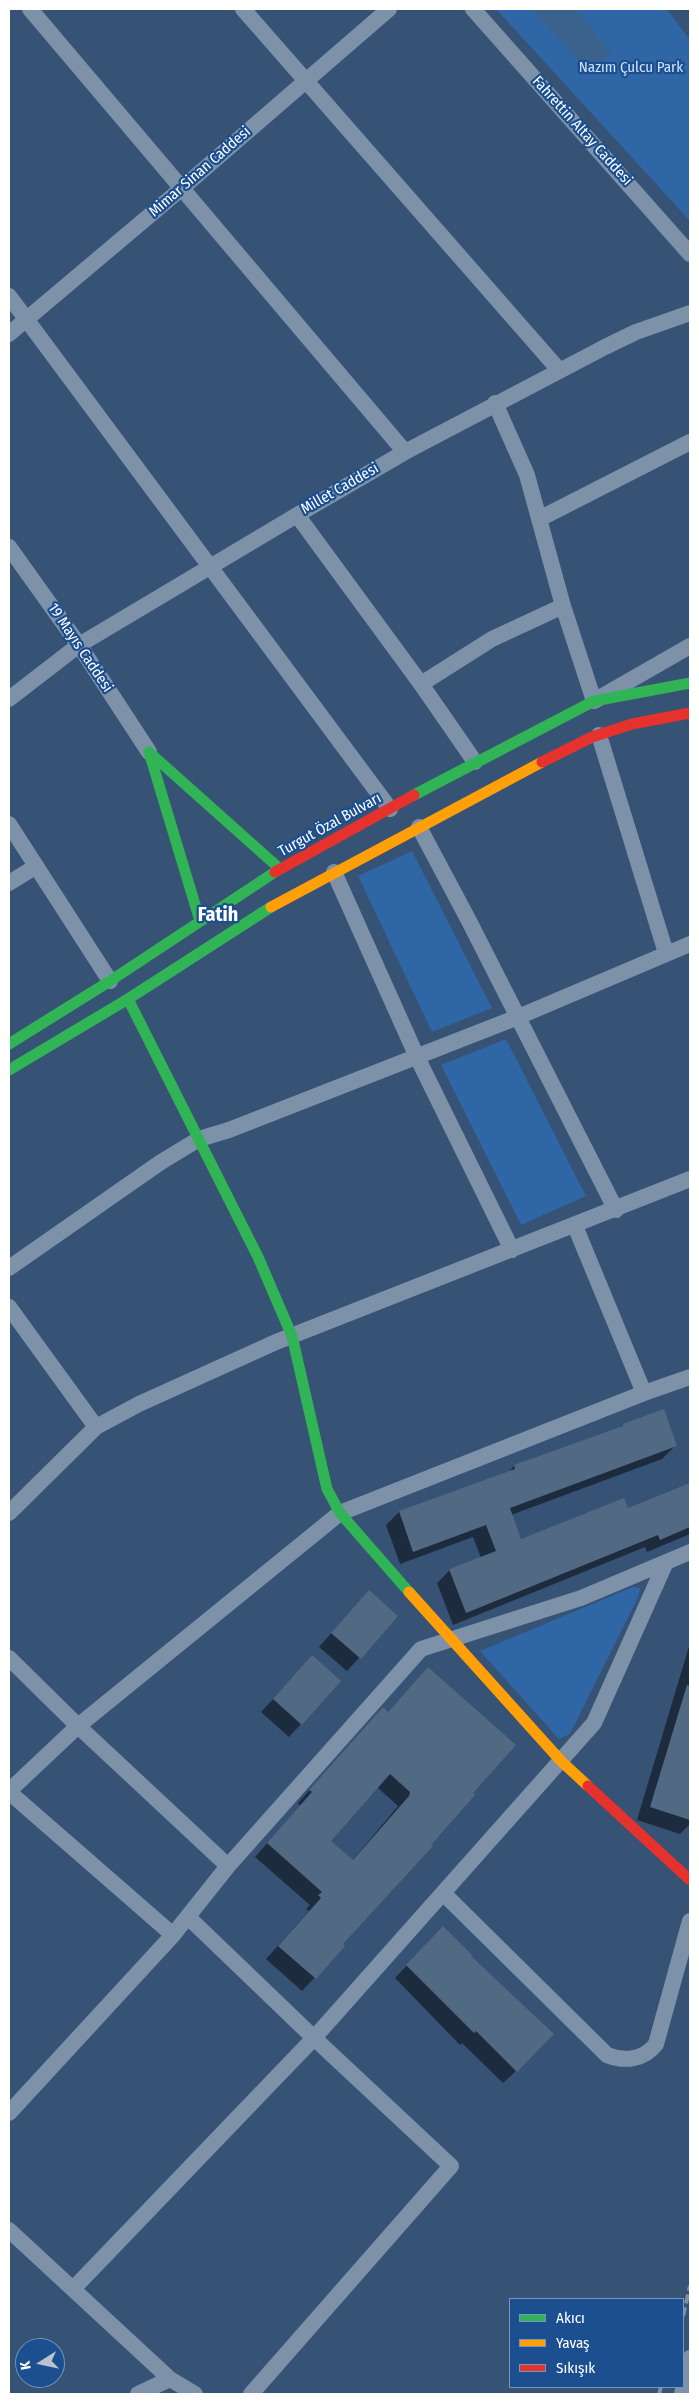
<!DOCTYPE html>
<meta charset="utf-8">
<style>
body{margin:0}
#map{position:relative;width:699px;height:2403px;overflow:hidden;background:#365274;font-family:"Fira Sans Condensed",sans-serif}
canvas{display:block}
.frame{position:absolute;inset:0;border:10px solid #fff;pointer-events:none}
.legend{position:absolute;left:509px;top:2298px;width:175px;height:90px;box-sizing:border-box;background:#1b4f8f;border:1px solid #7695bc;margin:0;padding:6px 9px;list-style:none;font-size:15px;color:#fff}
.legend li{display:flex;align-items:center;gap:10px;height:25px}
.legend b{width:25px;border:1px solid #7695bc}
.north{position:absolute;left:15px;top:2338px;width:50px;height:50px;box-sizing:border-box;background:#1b4f8f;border:1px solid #7695bc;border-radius:50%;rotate:260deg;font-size:14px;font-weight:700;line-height:20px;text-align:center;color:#fff}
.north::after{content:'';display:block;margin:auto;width:18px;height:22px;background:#b9c2ce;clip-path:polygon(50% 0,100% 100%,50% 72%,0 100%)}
</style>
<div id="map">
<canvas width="699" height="2403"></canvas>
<div class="frame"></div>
<ul class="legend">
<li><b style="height:6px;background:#30b455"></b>Akıcı</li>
<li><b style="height:6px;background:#ff9f0a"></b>Yavaş</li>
<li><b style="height:6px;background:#e5322d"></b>Sıkışık</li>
</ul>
<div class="north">K</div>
</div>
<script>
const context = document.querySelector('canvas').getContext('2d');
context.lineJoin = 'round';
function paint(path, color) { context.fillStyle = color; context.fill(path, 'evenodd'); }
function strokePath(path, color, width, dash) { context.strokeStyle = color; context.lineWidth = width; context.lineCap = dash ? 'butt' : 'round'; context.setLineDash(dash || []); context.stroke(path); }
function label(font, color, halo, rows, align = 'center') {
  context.font = font + ' "Fira Sans Condensed",sans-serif'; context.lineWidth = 4.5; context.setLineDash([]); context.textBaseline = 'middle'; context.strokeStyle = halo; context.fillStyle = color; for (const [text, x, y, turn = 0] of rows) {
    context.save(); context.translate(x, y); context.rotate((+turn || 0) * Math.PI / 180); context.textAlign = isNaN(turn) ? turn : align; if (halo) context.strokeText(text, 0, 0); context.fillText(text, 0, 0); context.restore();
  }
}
const green = new Path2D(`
 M496 9H667L690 40V221Z
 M412 851 492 1008 432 1032 358 876Z
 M506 1039 586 1196 521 1225 441 1065Z
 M633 1587 640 1588 639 1595 570 1734 559 1739 480 1651Z`);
const water = new Path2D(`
 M532 9H575L611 52 590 74Z`);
const shadow = new Path2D(`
 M623 1425 675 1446 662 1459 511 1515 521 1541 627 1510 690 1485V1534L647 1552 645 1547 453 1625 437 1583 450 1570 481 1558 473 1537 400 1564 386 1525 399 1512 508 1473 514 1466 620 1429Z
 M357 1604 397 1616 347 1671 319 1647Z
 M690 1643V1824L680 1834 637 1820Z
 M312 1657 301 1724 289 1737 261 1712Z
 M428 1668 514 1745 341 1944 344 1946 302 1991 266 1959 309 1911 306 1909 310 1905 255 1857 300 1806 298 1803 370 1722 387 1713ZM377 1787 398 1806 352 1861 330 1841Z
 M430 1941 469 1956 516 2071 503 2083 462 2043 460 2045 395 1978Z`);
const building = new Path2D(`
 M664 1409 677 1446 510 1508 521 1539 624 1498 628 1508 690 1483V1527L660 1540 658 1535 466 1613 449 1569 496 1551 486 1525 413 1552 399 1511 515 1469 514 1465 623 1426V1424Z
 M369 1590 398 1616 361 1659 331 1633Z
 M312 1655 341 1681 302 1725 273 1699Z
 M428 1667 516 1745 473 1793 475 1795 431 1845 433 1846 343 1944 345 1946 316 1979 278 1946 321 1898 318 1895 322 1892 267 1843 312 1792 309 1790 383 1707 388 1712ZM390 1774 410 1792 409 1796 353 1860 331 1841Z
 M687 1685 690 1686V1820L650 1807Z
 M443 1926 472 1955 471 1956 554 2034 517 2072 476 2031 474 2033 406 1965Z`);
const street = new Path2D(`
 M30 9 405 452
 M243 9 559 370
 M473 9 690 254
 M9 296 390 809
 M9 334 181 189 389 9
 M495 403 527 475 563 606 594 701 690 646
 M297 515 421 684 475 762
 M539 519 690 442
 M9 547 79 645 149 752
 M421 684 492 639 563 606
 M9 699 79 645 297 515 405 452 605 347 636 332 690 313
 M599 735 666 953
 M9 824 110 981
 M419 827 469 921 616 1210
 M334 872 417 1057 512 1250
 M9 883 35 867
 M575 1226 644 1393
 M9 1268 161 1162 199 1139 229 1130 518 1017 690 944
 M9 1307 96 1427
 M9 1513 96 1427 139 1404 276 1342 690 1179
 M9 1658 78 1726 228 1866
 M9 1791 78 1726 340 1513 644 1393 690 1377
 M9 1792 173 1935
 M443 1893 607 2055C624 2062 644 2060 656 2044L690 1921
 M188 1917 314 2038 451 2166 251 2394
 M9 2113 173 1935 228 1866 421 1649 581 1598 690 1552
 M9 2230 170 2379 195 2394
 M73 2289 314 2038 594 1723 666 1562
 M138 2394 170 2379
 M682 2394 690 2358`);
const fast = new Path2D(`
 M149 752 200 921
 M149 752 280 869
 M414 795 594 701 690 683
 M128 999 258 1257 292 1336 327 1489 340 1513 409 1592
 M9 1044 110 981 275 872
 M9 1070 128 999 271 907`);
const slow = new Path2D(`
 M271 907 542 762
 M409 1592 561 1761 588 1786`);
const jam = new Path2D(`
 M542 762 592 737 632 724 690 713
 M275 872 414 795
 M588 1786 690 1880`);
const rail = new Path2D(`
 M683 2316 690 2286
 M659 2394 661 2387`);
const parkNames = [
 ["Nazım Çulcu Park",631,68]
];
const streetNames = [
 ["Fahrettin Altay Caddesi",582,131,48],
 ["Mimar Sinan Caddesi",200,172,-41],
 ["Millet Caddesi",340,489,-30],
 ["19 Mayıs Caddesi",80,648,56],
 ["Turgut Özal Bulvarı",330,825,-29]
];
const districtNames = [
 ["Fatih",218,915]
];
paint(green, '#2f66a5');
paint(water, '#3b618d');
paint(shadow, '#0007');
paint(building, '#526984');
strokePath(street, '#7d92a8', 16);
strokePath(fast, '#30b455', 11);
strokePath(slow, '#ff9f0a', 11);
strokePath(jam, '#e5322d', 11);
strokePath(rail, '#7e92a7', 4, [9, 4]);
label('15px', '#cfe3fa', '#1b4f8f', parkNames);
label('15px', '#fff', '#1b4f8f', streetNames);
label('bold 20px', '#fff', '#1b4f8f', districtNames);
</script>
